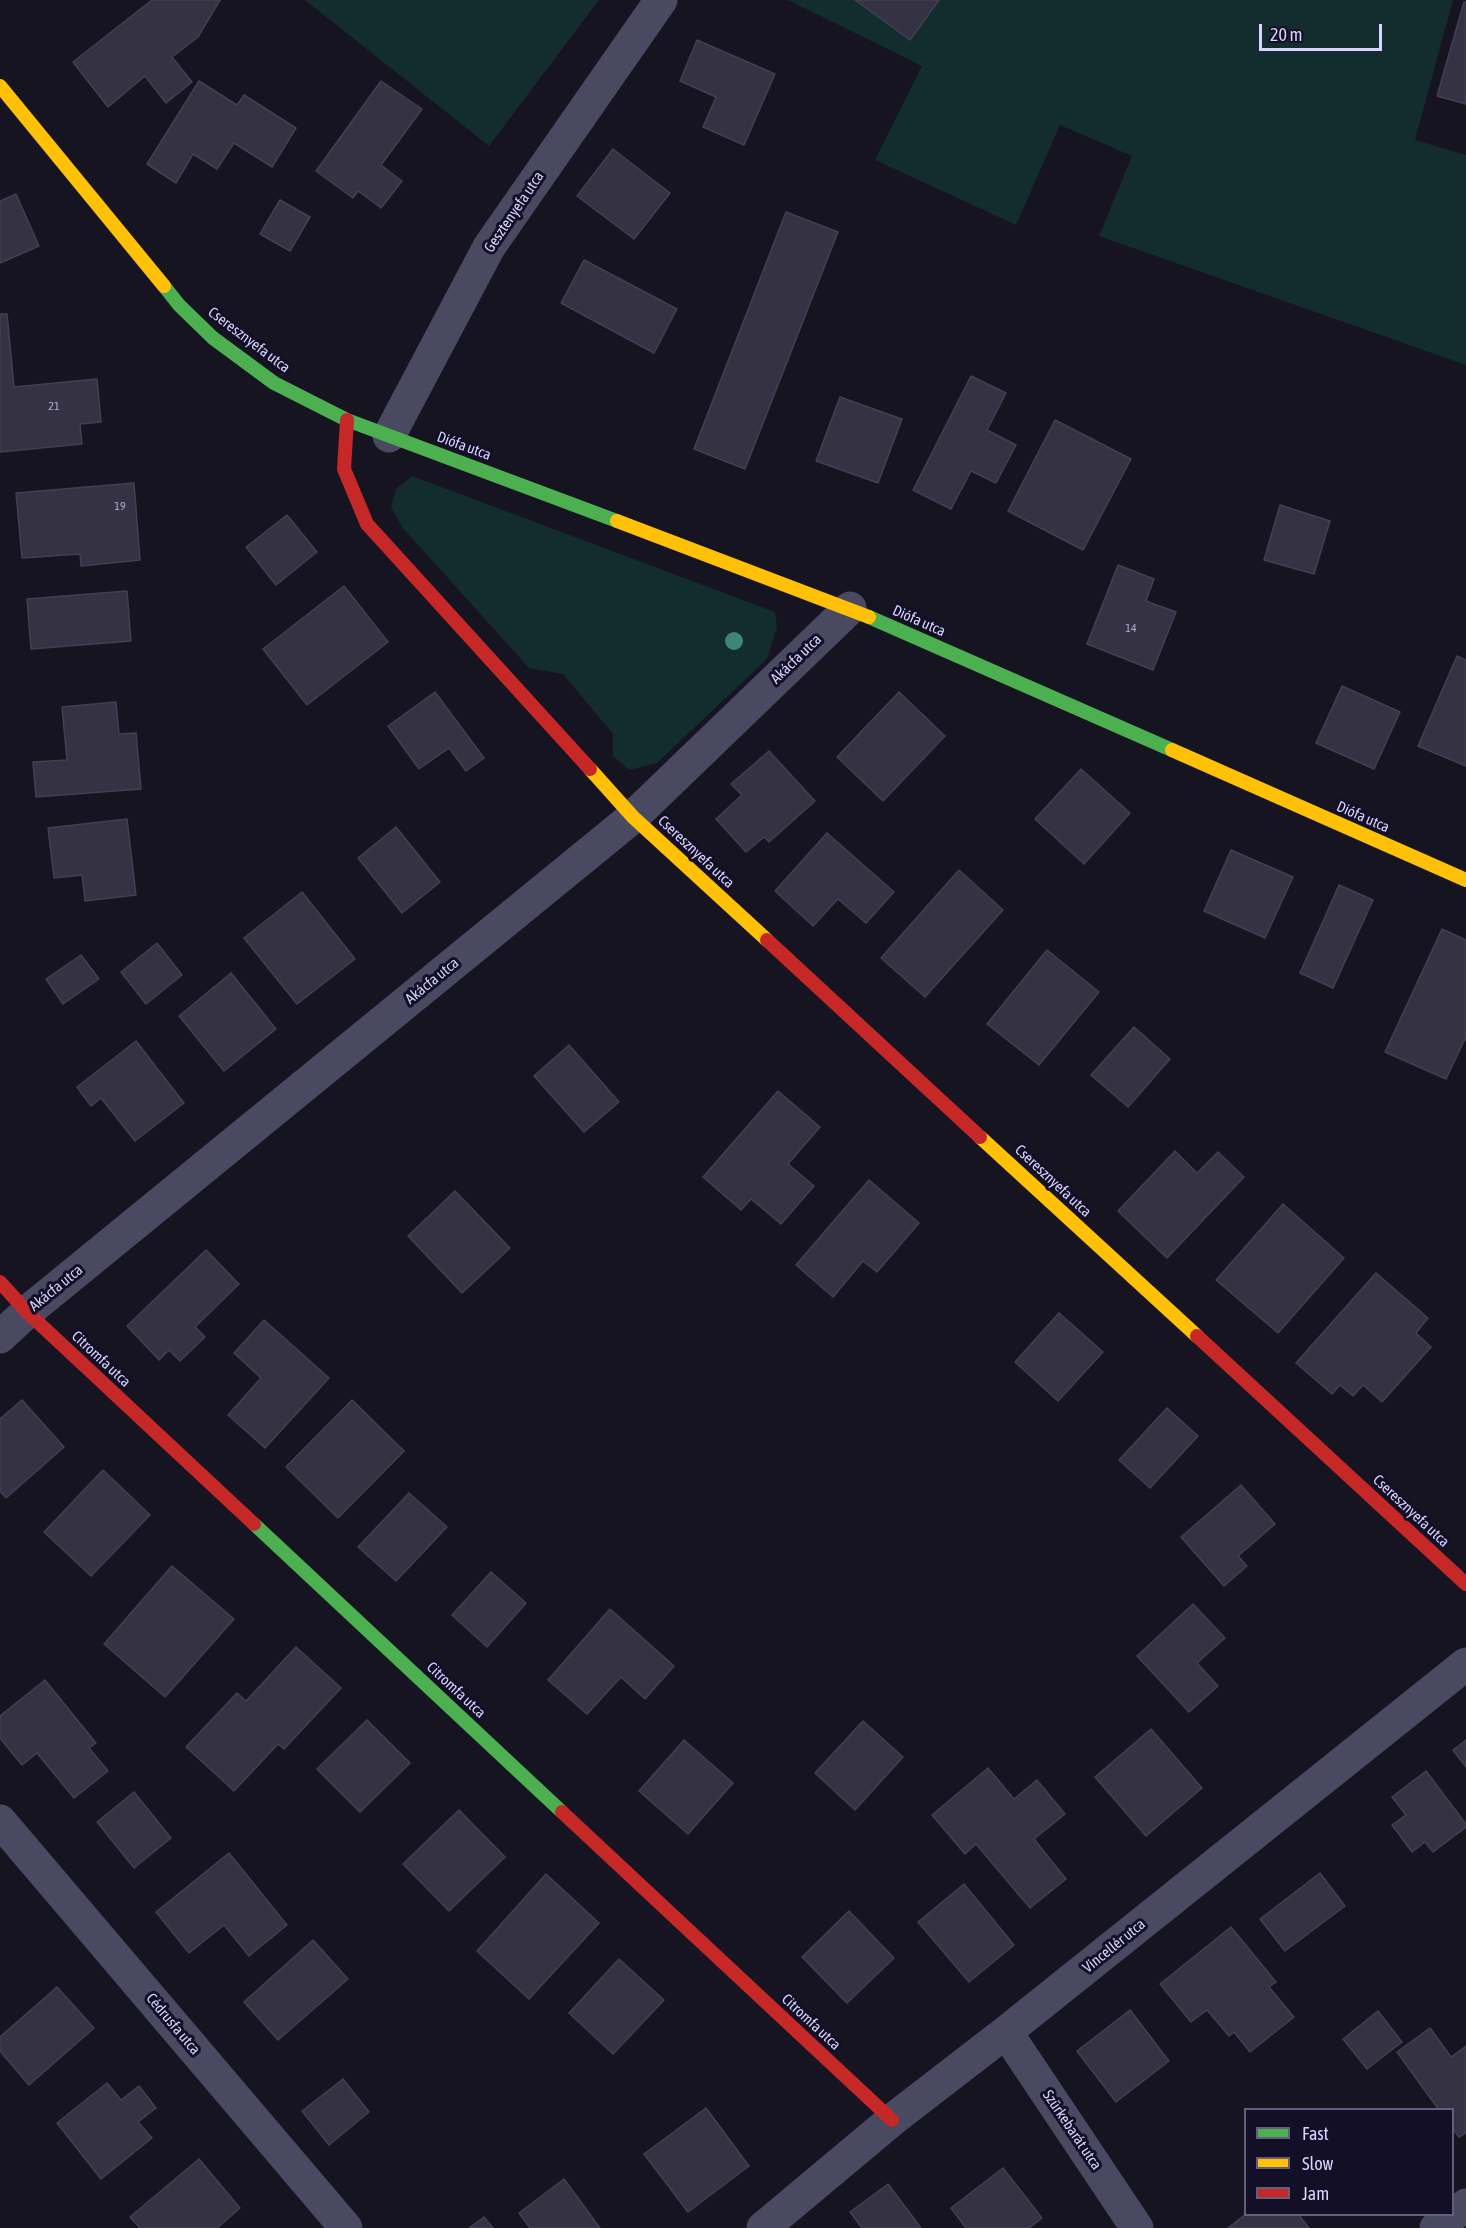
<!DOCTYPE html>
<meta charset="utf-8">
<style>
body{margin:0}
#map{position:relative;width:1466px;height:2228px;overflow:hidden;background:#161421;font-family:"Asap Condensed",sans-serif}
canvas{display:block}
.legend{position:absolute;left:1244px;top:2108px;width:210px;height:108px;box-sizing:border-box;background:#130f26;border:2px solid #625e7d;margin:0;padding:8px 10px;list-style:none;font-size:18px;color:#d9d4ff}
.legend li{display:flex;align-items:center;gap:12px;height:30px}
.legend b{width:30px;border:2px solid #625e7d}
.scale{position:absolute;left:1259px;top:24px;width:123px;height:27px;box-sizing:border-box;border:3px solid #d9d4ff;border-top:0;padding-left:8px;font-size:18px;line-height:21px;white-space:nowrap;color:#d9d4ff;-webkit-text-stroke:4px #130f26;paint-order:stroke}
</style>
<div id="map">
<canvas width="1466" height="2228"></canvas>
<ul class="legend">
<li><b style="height:8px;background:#4caf50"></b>Fast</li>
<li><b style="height:8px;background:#ffc107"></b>Slow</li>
<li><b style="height:8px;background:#c62828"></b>Jam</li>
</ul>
<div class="scale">20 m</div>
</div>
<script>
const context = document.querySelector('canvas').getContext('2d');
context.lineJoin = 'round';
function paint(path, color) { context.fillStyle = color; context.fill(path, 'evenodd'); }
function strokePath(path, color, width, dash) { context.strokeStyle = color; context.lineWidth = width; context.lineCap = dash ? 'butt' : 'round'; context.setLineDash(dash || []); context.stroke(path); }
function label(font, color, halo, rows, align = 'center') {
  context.font = font + ' "Asap Condensed",sans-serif'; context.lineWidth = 6; context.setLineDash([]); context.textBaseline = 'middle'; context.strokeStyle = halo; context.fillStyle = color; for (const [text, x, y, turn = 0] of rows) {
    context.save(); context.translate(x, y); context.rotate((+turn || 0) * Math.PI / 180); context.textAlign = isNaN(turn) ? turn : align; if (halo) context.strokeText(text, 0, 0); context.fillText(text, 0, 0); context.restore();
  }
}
const green = new Path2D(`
 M305 0H599L489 146Z
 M788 0H1453L1415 140 1466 155V365L1099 236 1132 156 1060 125 1016 225 875 160 922 66Z
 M412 476 775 612 777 628 767 659 657 763 629 770 613 756V734L563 674 529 668 402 527 391 507 396 489Z`);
const building = new Path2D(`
 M152 0H220L198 37 172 57 192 82 166 103 145 76 108 107 73 62Z
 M855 0H939L910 40Z
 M1464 2H1466V104L1437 96Z
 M697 40 775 74 744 145 703 127 716 97 680 81Z
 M199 81 237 105 244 95 296 128 272 167 234 143 217 169 193 154 176 183 147 164Z
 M381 81 422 109 381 165 402 181 381 208 358 191 353 198 316 171Z
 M613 149 670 193 634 239 577 196Z
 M16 194 39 246 0 263V201Z
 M280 200 310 217 290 251 260 234Z
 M786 212 838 232 745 469 694 449Z
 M584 260 677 309 654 353 561 303Z
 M0 314H7L14 387 97 379 101 422 80 424 82 444 0 452Z
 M971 376 1006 393 987 430 1016 445 996 483 971 471 951 509 913 490Z
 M840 397 902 419 878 483 816 461Z
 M1055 420 1131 459 1083 550 1008 511Z
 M134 483 140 560 81 566 80 554 22 558 16 493Z
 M1280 505 1330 521 1314 574 1264 560Z
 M287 515 317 552 276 585 246 547Z
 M1118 565 1154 579 1146 601 1176 612 1153 670 1087 644Z
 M344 586 388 642 307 705 263 649Z
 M127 591 131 641 31 649 27 599Z
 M1457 656 1466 660V766L1418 746Z
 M1342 686 1400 712 1374 769 1316 743Z
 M435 692 484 758 466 771 449 748 419 769 388 726Z
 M899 692 945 736 883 801 837 757Z
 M116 702 119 734 136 733 141 789 36 797 33 762 67 760 62 707Z
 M769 751 815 801 769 842 764 837 746 852 716 819 742 795 731 784Z
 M1081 769 1130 813 1084 864 1035 819Z
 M127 819 136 895 85 901 82 875 54 878 48 828Z
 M396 827 440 882 402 913 358 858Z
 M827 833 894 892 866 923 838 899 813 926 775 891Z
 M1231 850 1293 877 1265 938 1204 911Z
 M959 870 1003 910 925 997 881 958Z
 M1339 885 1373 900 1333 988 1300 973Z
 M302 892 355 959 297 1004 244 938Z
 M1442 929 1466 940V1040L1465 1039 1446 1079 1385 1052Z
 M157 943 182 975 146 1004 121 972Z
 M1047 950 1099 992 1039 1065 987 1024Z
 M81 955 99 979 63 1004 46 979Z
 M231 973 276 1029 224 1071 179 1016Z
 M1134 1027 1170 1059 1128 1107 1091 1075Z
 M136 1041 184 1103 135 1141 101 1098 91 1106 77 1087Z
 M569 1045 619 1102 584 1132 534 1076Z
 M778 1091 820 1127 788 1164 814 1186 781 1224 751 1199 741 1210 703 1177Z
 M1175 1151 1197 1173 1218 1152 1244 1177 1167 1258 1118 1211Z
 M869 1180 919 1223 877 1272 863 1261 833 1297 796 1265Z
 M455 1191 510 1248 462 1293 408 1236Z
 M1283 1204 1344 1258 1278 1333 1216 1280Z
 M206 1250 239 1284 195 1327 205 1337 180 1361 169 1350 159 1360 127 1326Z
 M1376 1273 1428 1318 1416 1333 1431 1347 1382 1402 1363 1385 1353 1396 1340 1385 1332 1394 1296 1363Z
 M1059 1313 1103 1352 1058 1401 1015 1362Z
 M264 1320 329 1378 265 1448 228 1415 261 1378 234 1353Z
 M22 1400 64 1447 6 1498 0 1491V1419Z
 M352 1400 404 1451 338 1518 286 1467Z
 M1167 1408 1198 1436 1150 1488 1119 1460Z
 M103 1470 150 1515 91 1576 44 1532Z
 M1241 1485 1275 1524 1238 1556 1247 1566 1224 1586 1181 1537Z
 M409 1493 447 1527 396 1581 358 1547Z
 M172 1566 234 1619 165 1697 104 1644Z
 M491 1572 526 1603 487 1647 452 1615Z
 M1193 1604 1225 1638 1197 1663 1218 1686 1189 1712 1137 1656Z
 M610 1609 674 1666 645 1699 621 1677 587 1714 548 1680Z
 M296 1647 341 1688 284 1749 278 1744 234 1791 186 1747 237 1693 246 1701Z
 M45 1680 96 1743 89 1748 108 1771 74 1798 37 1753 22 1765 0 1738V1716Z
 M367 1720 410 1763 360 1812 317 1769Z
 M863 1721 903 1757 855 1810 815 1773Z
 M1151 1729 1202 1788 1146 1836 1095 1777Z
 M684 1740 733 1783 688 1834 639 1791Z
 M1466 1740V1767L1453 1750Z
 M988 1768 1014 1799 1037 1780 1065 1814 1034 1839 1066 1879 1030 1908 976 1844 965 1854 932 1815Z
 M1426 1771 1466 1824V1827L1433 1852 1425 1842 1412 1852 1392 1825 1406 1815 1392 1797Z
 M134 1792 171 1838 134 1868 97 1822Z
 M459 1810 505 1857 449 1911 403 1864Z
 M229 1853 287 1925 249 1956 224 1925 189 1953 156 1912Z
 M1320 1873 1345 1906 1285 1951 1260 1919Z
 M546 1874 599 1923 529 1999 477 1951Z
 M964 1884 1014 1945 969 1982 918 1922Z
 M849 1911 894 1958 847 2003 802 1957Z
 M1231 1927 1276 1982 1269 1987 1294 2017 1250 2052 1234 2032 1229 2036 1207 2010 1191 2022 1160 1984Z
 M313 1940 348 1979 278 2040 244 2002Z
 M619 1959 664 2000 613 2054 569 2013Z
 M57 1987 94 2028 29 2085 0 2051V2037Z
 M1130 2010 1169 2061 1116 2102 1077 2051Z
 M1378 2011 1402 2042 1367 2069 1343 2039Z
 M1430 2028 1451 2057 1466 2046V2133L1459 2137 1452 2128V2110H1439L1397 2052Z
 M343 2079 369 2112 329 2145 302 2111Z
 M107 2083 121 2100 139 2086 156 2108 138 2122 152 2138 101 2179 57 2123Z
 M706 2108 749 2166 688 2212 644 2154Z
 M199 2159 240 2208 217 2228H140L130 2217Z
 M1003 2168 1042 2218 1029 2228H966L951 2208Z
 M564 2179 600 2228H530L519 2213Z
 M888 2184 921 2228H862L850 2212Z
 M1246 2214H1298L1309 2228H1228Z
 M484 2217 493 2228H469Z`);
const street = new Path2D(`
 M389 436 489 247 661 0
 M0 1337 27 1312 633 817 850 608
 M0 1821 346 2228
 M1006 2032 1137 2228
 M763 2228 892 2120 1006 2032 1466 1664
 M1436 2228 1466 2205`);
const fast = new Path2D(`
 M164 286 179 305 213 338 274 383 347 420 617 521
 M869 617 1172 750
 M254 1524 562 1812`);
const slow = new Path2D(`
 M0 86 164 286
 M617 521 869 617
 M1172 750 1466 880
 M590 769 633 817 767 940
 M980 1137 1197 1336`);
const jam = new Path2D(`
 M347 420 344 469 367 524 590 769
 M767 940 980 1137
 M0 1282 27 1312 254 1524
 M1197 1336 1466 1584
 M562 1812 892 2120`);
const trees = [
 [734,641]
];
const numberNames = [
 ["21",54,406],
 ["19",120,506],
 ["14",1131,628]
];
const streetNames = [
 ["Gesztenyefa utca",514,212,-56],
 ["Cseresznyefa utca",249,340,37],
 ["Diófa utca",464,446,20],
 ["Diófa utca",919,621,24],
 ["Akácfa utca",796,659,-44],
 ["Diófa utca",1363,817,24],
 ["Cseresznyefa utca",696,852,43],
 ["Akácfa utca",432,981,-39],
 ["Cseresznyefa utca",1053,1181,43],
 ["Akácfa utca",56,1288,-39],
 ["Citromfa utca",101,1359,43],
 ["Cseresznyefa utca",1411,1511,43],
 ["Citromfa utca",456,1690,43],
 ["Vincellér utca",1114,1946,-39],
 ["Citromfa utca",811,2022,43],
 ["Cédrusfa utca",173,2024,50],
 ["Szürkebarát utca",1072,2130,56]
];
paint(green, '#132c2d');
paint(building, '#343243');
strokePath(building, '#433f54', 1.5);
strokePath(street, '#4a4962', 33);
strokePath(fast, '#4caf50', 14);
strokePath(slow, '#ffc107', 14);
strokePath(jam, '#c62828', 14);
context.fillStyle = '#3e8478';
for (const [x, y] of trees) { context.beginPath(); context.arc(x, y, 9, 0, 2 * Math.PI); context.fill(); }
label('12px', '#b0acd0', null, numberNames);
label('15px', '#d9d4ff', '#130f26', streetNames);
</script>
